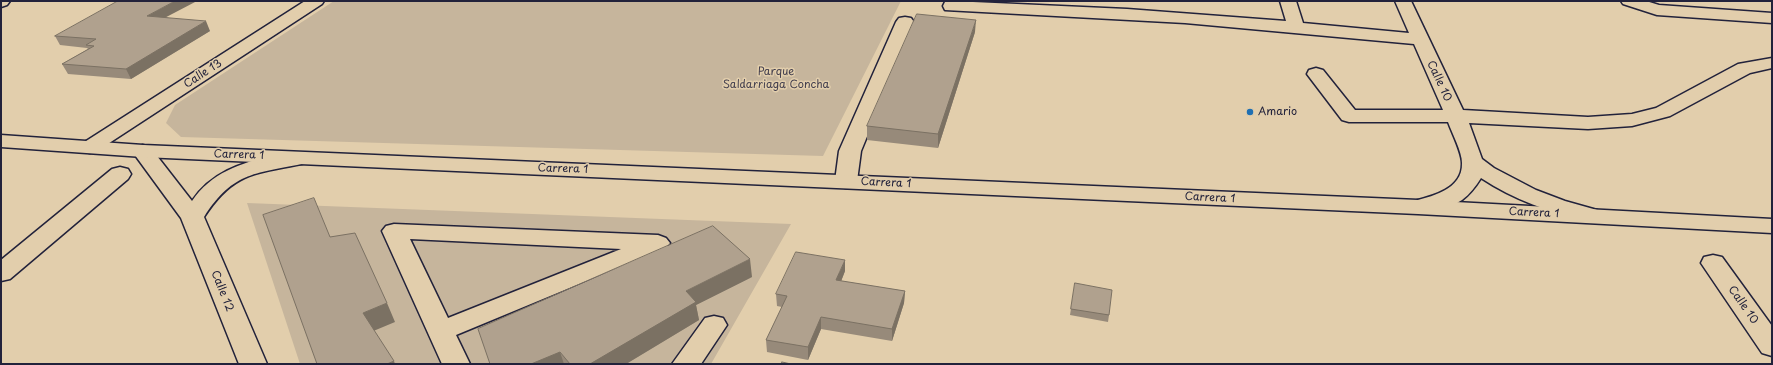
<!DOCTYPE html>
<style>
body{margin:0}
#map{position:relative;width:1773px;height:365px;overflow:hidden;background:#e2ceac;font-family:"Playpen Sans",sans-serif}
canvas{display:block}
.frame{position:absolute;inset:0;border:2px solid #22223b;pointer-events:none}
</style>
<div id="map">
<canvas width="1773" height="365"></canvas>
<div class="frame"></div>
</div>
<script>
const context = document.querySelector('canvas').getContext('2d');
context.lineJoin = 'round';
function paint(path, color) { context.fillStyle = color; context.fill(path, 'evenodd'); }
function strokePath(path, color, width, dash) { context.strokeStyle = color; context.lineWidth = width; context.lineCap = dash ? 'butt' : 'round'; context.setLineDash(dash || []); context.stroke(path); }
function label(font, color, halo, rows, align = 'center') {
  context.font = font + ' "Playpen Sans",sans-serif'; context.lineWidth = 3; context.setLineDash([]); context.textBaseline = 'middle'; context.strokeStyle = halo; context.fillStyle = color; for (const [text, x, y, turn = 0] of rows) {
    context.save(); context.translate(x, y); context.rotate((+turn || 0) * Math.PI / 180); context.textAlign = isNaN(turn) ? turn : align; if (halo) context.strokeText(text, 0, 0); context.fillText(text, 0, 0); context.restore();
  }
}
const green = new Path2D(`
 M334 1H901L823 156 181 137 166 123 175 105Z
 M247 203 791 224 711 364H300Z`);
const minor = new Path2D(`
 M1 1H10L7 5 1 7Z
 M305 1H324L322 4 97 151 90 153 83 151 80 147 83 143Z
 M951 1 1127 9 1286 21 1280 1H1296L1303 23 1409 33 1395 1H1411L1463 110 1588 117 1632 114 1656 108 1738 64 1772 58V68L1750 73 1670 116 1632 126 1588 129 1469 123 1482 159 1494 168 1536 190 1565 201 1597 210 1601 215 1597 220 1589 222C1550 212 1514 200 1481 178 1476 186 1470 194 1462 200 1449 208 1425 216 1410 212L1407 207 1410 202C1430 197 1463 190 1462 163 1462 152 1452 133 1448 122H1349L1342 120 1307 74 1309 70 1316 68 1323 70 1355 110H1443L1414 44 1185 23 945 10 943 6 945 2Z
 M1621 1H1646L1659 5 1772 13V23L1657 15 1623 4Z
 M905 17 911 18 914 22 861 151 857 181 854 186 846 188 838 186 835 181 839 151 896 22 899 18Z
 M143 145 150 147 192 201C211 173 240 163 272 156 283 154 294 151 306 153L309 158 306 163C257 174 234 170 204 217L267 364H239L181 218 132 151 136 147Z
 M120 167 128 169 131 174 128 179 10 279 1 281V260L112 169Z
 M394 224 658 235 666 238 670 243 666 248 456 335 470 364H442L382 231 386 226ZM410 239 621 249 448 318Z
 M1713 255 1722 257 1772 326V356L1762 353 1701 263 1704 257Z
 M714 316 723 318 727 325 701 364H672L705 318Z`);
const major = new Path2D(`
 M1 135 143 145 1418 200 1772 219V233L1418 214 143 157 1 147Z`);
const wall = new Path2D(`
 M166 17 210 31 131 79 68 74 62 64 88 49 87 48 60 45 55 36Z
 M975 32 938 148 867 140V126Z
 M845 271 841 281 905 291 904 303 892 341 821 329 808 360 767 352 766 340 782 307 777 306 776 294Z
 M752 277 696 305 699 320 626 364H490Z
 M1075 283 1109 315 1108 322 1070 315Z`);
const shadedWall = new Path2D(`
 M175 1H197L151 25 147 16Z
 M976 20 975 32 938 148V134Z
 M206 21 210 31 131 79 126 69Z
 M750 259 752 277 696 305 699 320 626 364H590L686 291Z
 M845 260V271L837 292 836 280Z
 M905 291 904 303 892 341V329Z
 M387 303 395 322 371 332 363 313Z
 M821 317V329L808 360V347Z
 M560 352 564 364H531Z
 M394 361 395 364H387Z`);
const building = new Path2D(`
 M118 1H175L147 16 206 21 126 69 62 64 94 46 86 45 96 39 55 36Z
 M917 14 976 20 938 134 867 126Z
 M314 198 330 237 355 233 387 303 363 313 394 361 387 364H317L263 215Z
 M713 226 750 259 686 291 696 302 590 364H570L560 352 531 364H490L478 329Z
 M796 252 845 260 836 280 905 291 892 329 821 317 808 347 766 340 787 296 776 294Z
 M1075 283 1112 290 1109 315 1071 309Z
 M782 362 791 364H782Z`);
const markers = [
 [1250,112,4,"#1f6fb2"]
];
const parkNames = [
 ["Parque",776,72],
 ["Saldarriaga Concha",776,85]
];
const streetNames = [
 ["Calle 13",203,74,-33],
 ["Calle 10",1439,81,65],
 ["Carrera 1",239,155,2],
 ["Carrera 1",563,169,2],
 ["Carrera 1",886,183,3],
 ["Carrera 1",1210,198,3],
 ["Carrera 1",1534,213,3],
 ["Calle 12",222,291,68],
 ["Calle 10",1743,305,55]
];
const poiNames = [
 ["Amario",1258,112]
];
paint(green, '#c6b59c');
strokePath(minor, '#22223b', 3);
strokePath(major, '#22223b', 3);
paint(minor, '#e2ceac');
paint(major, '#e2ceac');
paint(wall, '#978a7a');
paint(shadedWall, '#7b7163');
paint(building, '#b0a18e');
strokePath(building, '#7b7163', 1);
for (const [x, y, r, color] of markers) { const dot = new Path2D(); dot.arc(x, y, r, 0, 2 * Math.PI); context.fillStyle = color; context.fill(dot); strokePath(dot, '#e2ceac', 1.5); }
label('11px', '#433f4e', '#e2ceac', parkNames);
label('11px', '#22223b', '#e2ceac', streetNames);
label('11px', '#22223b', '#e2ceac', poiNames, 'left');
</script>
